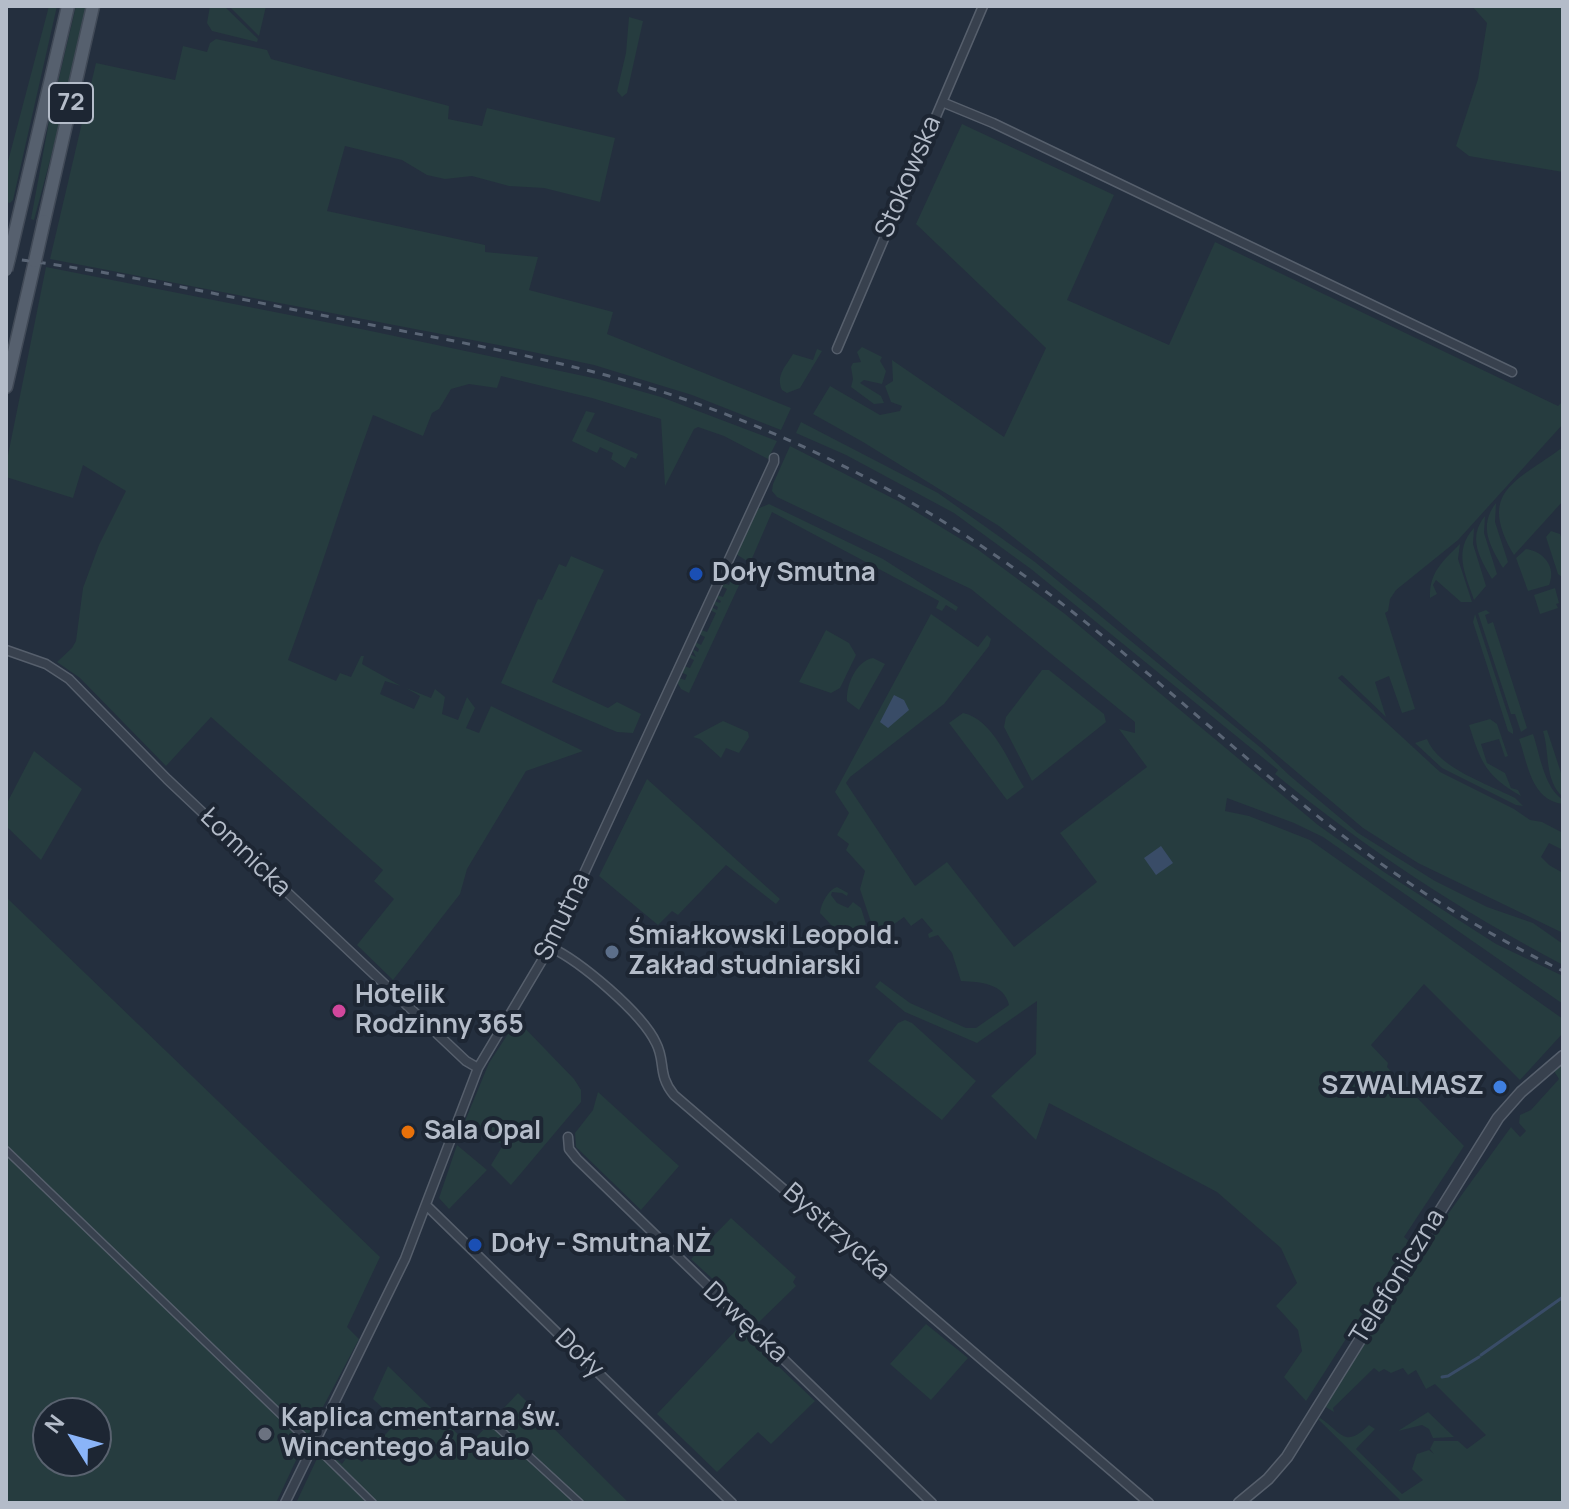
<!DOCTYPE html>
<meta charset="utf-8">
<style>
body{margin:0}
#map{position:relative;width:1569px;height:1509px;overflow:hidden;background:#242f3e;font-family:Manrope,sans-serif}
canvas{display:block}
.frame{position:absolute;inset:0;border:8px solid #b4bcc9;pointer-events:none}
.north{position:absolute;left:32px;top:1397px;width:80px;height:80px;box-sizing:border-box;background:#1d2633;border:2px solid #59626f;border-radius:50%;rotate:307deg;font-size:22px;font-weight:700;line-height:32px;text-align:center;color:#b4bcc9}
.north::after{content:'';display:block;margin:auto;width:28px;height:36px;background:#8ab4f8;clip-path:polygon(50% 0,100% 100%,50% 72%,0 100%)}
</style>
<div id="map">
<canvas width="1569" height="1509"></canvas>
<div class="frame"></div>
<div class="north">N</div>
</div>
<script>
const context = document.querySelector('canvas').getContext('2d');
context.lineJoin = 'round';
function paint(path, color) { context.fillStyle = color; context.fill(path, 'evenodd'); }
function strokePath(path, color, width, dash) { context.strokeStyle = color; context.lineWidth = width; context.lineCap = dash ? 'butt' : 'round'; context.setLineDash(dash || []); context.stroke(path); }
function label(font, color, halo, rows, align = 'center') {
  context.font = font + ' Manrope,sans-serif'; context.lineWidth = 8; context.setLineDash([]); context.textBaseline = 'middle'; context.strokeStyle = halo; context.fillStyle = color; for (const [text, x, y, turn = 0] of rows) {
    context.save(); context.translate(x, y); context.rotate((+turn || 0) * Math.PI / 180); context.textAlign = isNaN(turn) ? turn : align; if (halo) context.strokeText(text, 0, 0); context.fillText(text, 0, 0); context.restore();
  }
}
const green = new Path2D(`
 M49 6H57L13 200 10 203 6 202V169Z
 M76 6H87L62 115 34 220 31 219 50 116Z
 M210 6H224L258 39 257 42 212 31 207 23Z
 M229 6H266L259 36Z
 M1472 6H1563V172L1469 156 1456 146 1478 79 1487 23Z
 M629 17 643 21 627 93 622 97 617 91 626 53Z
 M216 39 267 50 271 59 449 106 448 119 482 126 487 108 615 138 600 202 544 188 509 186 472 176 445 179 427 175 402 160 345 146 327 211 485 245V252L538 257 529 290 613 312 607 334 791 408 781 430 692 395 594 365 514 348 50 259 96 63 175 80 183 46 207 52 210 43Z
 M962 124 1114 195 1067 300 1169 345 1215 242 1558 406 1563 401V424L1458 540 1396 590 1390 599 1388 611 1385 613 1415 709 1402 713 1389 676 1375 682 1386 717 1342 675 1338 678 1440 772 1514 809 1530 820 1542 822 1563 833V850L1549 843 1541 857 1549 865 1563 873V933L1418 863 1363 828 1097 603 999 526 863 442 813 414 830 386 880 415 900 411 902 406 891 402 885 386 893 381 892 360 1004 437 1046 348 916 224Z
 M46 267 366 330 598 379 661 397 777 441 768 459 724 436 698 427 694 429 665 486 661 419 592 398 501 376 497 388 469 384 451 389 439 409 432 413 423 436 373 415C343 496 318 580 288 660L336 681 340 673 351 677 361 656H364L362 664 401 686 385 681 380 694 414 709 420 696 406 688 431 698 435 689 445 697 442 714 458 720 467 697 475 708 466 728 479 733 491 706 583 751 526 771 467 869 460 894 393 980 357 945 394 899 374 881 383 870 211 717 166 766 80 678 57 662 72 648 76 641 83 588 99 545 126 491 83 465 73 498 6 477V465Z
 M862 347 882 357 880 361 886 371 882 384 864 380 860 383 881 396 884 403 874 404 851 387 853 379 851 367 853 363 861 362 857 352Z
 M817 349 822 351 800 388 787 393 782 390C775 375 787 365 793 354L813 360Z
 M586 411 595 413 586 431 638 454 636 459 631 457 625 468 611 459 613 453 600 447 597 453 572 441Z
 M801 422 938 493 1035 562 1261 748 1289 775 1358 833 1435 881 1487 907 1533 923 1563 944V965C1456 908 1369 851 1275 774L1278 770 1031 569 954 513 846 455 796 433Z
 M790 446 900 502 977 549 1065 614 1318 825 1384 872 1496 944 1563 976V1004L1323 837 1294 823 1227 798 1225 811 1249 816 1310 840 1563 1019V1033L1520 1080 1424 984 1371 1045 1388 1063 1387 1067 1464 1146 1404 1237 1409 1241 1306 1401 1284 1377 1302 1351 1298 1330 1276 1306 1297 1283 1281 1248 1217 1192 1049 1103 1036 1140 991 1096 1036 1054 1037 1001 977 1043 905 1012 875 987 880 981 910 1003 966 1028H976L1009 1005C1004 983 980 982 961 981L952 953 938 935 929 938 928 934 933 931 922 918 911 926 904 917 876 937 860 889 865 871 846 850 849 844 837 835 849 813 835 792 931 614 978 647 987 635 991 639 989 646 944 704 850 777 846 783 915 886 947 862 1014 947 1097 882 1060 833 1147 767 1119 729 1135 733V722L971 589 777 497 772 491 773 484Z
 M1563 447V501L1514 555C1477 491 1515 483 1563 447Z
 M1496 503 1495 522 1508 562 1503 568C1490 546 1478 526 1496 503Z
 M769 504 883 559 958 607 956 611 946 605 942 611 936 608 939 601 772 512 750 563 736 554 757 509Z
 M1485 516 1484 533 1497 574 1492 579C1480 558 1467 538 1485 516Z
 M1474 528 1473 544 1486 586 1474 600C1465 573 1453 551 1474 528Z
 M1551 531 1560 534 1563 542V578L1558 574 1546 537Z
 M1460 544 1458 559 1472 602H1461L1436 580 1433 585 1437 594 1430 598C1429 572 1443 561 1460 544Z
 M1526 549C1543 551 1557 567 1549 585L1528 591 1516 558Z
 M571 556 604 570 552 682 608 708 617 702 641 714 633 733 617 732 501 683 538 599 542 600 559 564 566 567Z
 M731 565 747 568 689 693 681 689 677 682 679 678 685 680 687 675 681 672 684 666 690 668 694 660 688 657 690 654 696 657 692 649 698 652 699 649 694 645 695 642 701 645 705 637 699 634 701 630 707 632 716 613 710 610 711 607 717 610 718 607 713 604 714 601 720 603 721 601 716 598 717 595 723 597 727 589 721 586 723 583 729 585 733 575 728 572Z
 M1555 588 1559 603 1556 604 1558 608 1540 614 1534 595Z
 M1486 610 1490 613 1485 615 1488 624 1493 622 1527 728 1521 732 1515 714H1511L1478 613Z
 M1475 614 1513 730V734L1508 731 1473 622Z
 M826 630 849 643 856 655 840 688 831 693 799 682Z
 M873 658 885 664 859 710 847 701C846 685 856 661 873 658Z
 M1042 670H1049L1104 714 1106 722 1032 781 1004 727 1006 717Z
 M963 713C993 719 1009 763 1024 787L1007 800 949 723Z
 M1490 719 1497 724 1508 756 1505 757 1499 739 1481 744 1487 763 1505 773 1511 788 1518 790 1521 796C1486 776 1481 763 1469 725Z
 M723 721 748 732 749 737 739 753 726 748 721 758 700 739 693 737Z
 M1547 730 1563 779V797C1544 780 1550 753 1543 731Z
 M1533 734C1540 755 1544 787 1563 800V804C1531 800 1528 764 1519 739Z
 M1427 739C1438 768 1488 784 1515 798L1523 806 1516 805 1442 768 1415 743Z
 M34 751 82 789 41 860 6 826V805Z
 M647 779 780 899 776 904 726 865 678 915 672 911 658 925 599 876Z
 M837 887 848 893 847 896 842 893 832 892 831 895 837 903 848 908 853 902 861 908 866 924 847 942 820 913C821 904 828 890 837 887Z
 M6 897 380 1257 347 1327 359 1339 306 1439 276 1503H6ZM48 1413H96V1461H48Z
 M517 1020 574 1079 581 1090V1102L511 1185 491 1165 503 1145 465 1121 489 1063Z
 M905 1020 912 1023 976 1081 942 1120 868 1061 898 1023Z
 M1563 1065V1503H1397L1400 1500 1318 1419 1320 1418C1343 1433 1344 1449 1369 1425L1375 1429 1356 1449 1402 1494 1423 1480 1412 1469 1417 1454 1429 1450 1434 1454 1430 1449 1434 1441H1458L1467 1449 1486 1435 1435 1384 1426 1389 1416 1370 1408 1375 1403 1368 1391 1373 1384 1369 1379 1372 1374 1368 1333 1408 1334 1412 1324 1406 1370 1329 1374 1330C1413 1258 1463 1194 1511 1127L1520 1137 1526 1131 1519 1123 1520 1115 1531 1110 1559 1079 1554 1071Z
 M598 1092 679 1166 641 1210 576 1147 575 1133 593 1110Z
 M457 1145 487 1170 449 1209 439 1198Z
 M731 1218 796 1277 793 1282 796 1286 759 1322 691 1259Z
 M926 1324 968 1358 931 1400 890 1364Z
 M738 1328 815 1401 771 1444 758 1432 717 1472 657 1414Z
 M388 1366 469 1445 518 1393 629 1503H296L323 1446 342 1464 350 1453 362 1462 397 1421 373 1399Z
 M1428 1412 1454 1437 1433 1438 1429 1429 1422 1425 1398 1431Z`);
const water = new Path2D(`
 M894 695 904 700 909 710 888 728 880 722Z
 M1161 846 1173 863 1156 875 1144 858Z`);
const stream = new Path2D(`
 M1481 1355 1563 1297
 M1442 1377 1448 1376 1479 1357`);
const pedestrian = new Path2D(`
 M6 1150 306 1439
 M492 1422 580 1503
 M320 1451 373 1503`);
const minor = new Path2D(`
 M942 102 993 123 1512 372
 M837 349 983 6
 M6 650 46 664 69 679 167 779 466 1061 478 1068
 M550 947C580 961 642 1013 656 1043 666 1062 657 1074 674 1095L1149 1503
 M568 1137 569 1149 577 1159 932 1503
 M426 1205 732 1503
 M285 1503 405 1259 478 1068 550 947 774 462V458`);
const tertiary = new Path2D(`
 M1239 1503 1268 1479 1287 1457 1498 1118 1521 1092 1563 1056`);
const primary = new Path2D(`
 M44 221 93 6
 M9 258 68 6
 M6 387 35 261`);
const rail = new Path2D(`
 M6 258C113 271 219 295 326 316 420 335 516 351 609 376 751 415 884 478 1005 562 1118 640 1217 738 1325 822 1399 880 1478 930 1563 971`);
const primaryBridge = new Path2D(`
 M35 261 44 221
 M6 270 9 258`);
const markers = [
 [696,574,8,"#1a4fb4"],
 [612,952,8,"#5c6f8a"],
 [339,1011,8,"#d1479c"],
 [1500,1087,8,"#3f7fe0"],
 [408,1132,8,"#e8710a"],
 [475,1245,8,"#1a4fb4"],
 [265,1434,8,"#6b7280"]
];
const shields = [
 [71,103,44]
];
const shieldNames = [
 ["72",71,103]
];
const streetNames = [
 ["Stokowska",909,177,-67],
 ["Łomnicka",245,853,44],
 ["Smutna",563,917,-64],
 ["Bystrzycka",836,1232,41],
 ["Telefoniczna",1398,1277,-58],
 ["Drwęcka",745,1323,43],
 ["Doły",579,1354,44]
];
const poiNames = [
 ["Doły Smutna",712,574],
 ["Śmiałkowski Leopold.",628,937],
 ["Zakład studniarski",628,967],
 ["Hotelik",355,996],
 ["Rodzinny 365",355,1026],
 ["SZWALMASZ",1484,1087,"right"],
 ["Sala Opal",424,1132],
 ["Doły - Smutna NŻ",491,1245],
 ["Kaplica cmentarna św.",281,1419],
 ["Wincentego á Paulo",281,1449]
];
paint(green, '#263c3f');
paint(water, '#394c67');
strokePath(stream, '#394c67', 3);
strokePath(pedestrian, '#565f6c', 9);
strokePath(minor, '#565f6c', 11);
strokePath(tertiary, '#565f6c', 13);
strokePath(primary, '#414a57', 15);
strokePath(pedestrian, '#38414e', 6);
strokePath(minor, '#38414e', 8);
strokePath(tertiary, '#38414e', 10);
strokePath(primary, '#56606e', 12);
strokePath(rail, '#5a6575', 3, [8, 8]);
strokePath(primaryBridge, '#414a57', 15, []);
strokePath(primaryBridge, '#56606e', 12);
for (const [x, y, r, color] of markers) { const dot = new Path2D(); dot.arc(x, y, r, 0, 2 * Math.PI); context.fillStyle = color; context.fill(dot); strokePath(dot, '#1d2633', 3); }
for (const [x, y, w] of shields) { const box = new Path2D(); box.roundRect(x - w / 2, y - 20, w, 40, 6); context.fillStyle = '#1d2633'; context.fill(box); strokePath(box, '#b4bcc9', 2); }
label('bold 24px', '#b4bcc9', null, shieldNames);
label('26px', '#b4bcc9', '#1d2633', streetNames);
label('bold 26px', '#b4bcc9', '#1d2633', poiNames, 'left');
</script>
